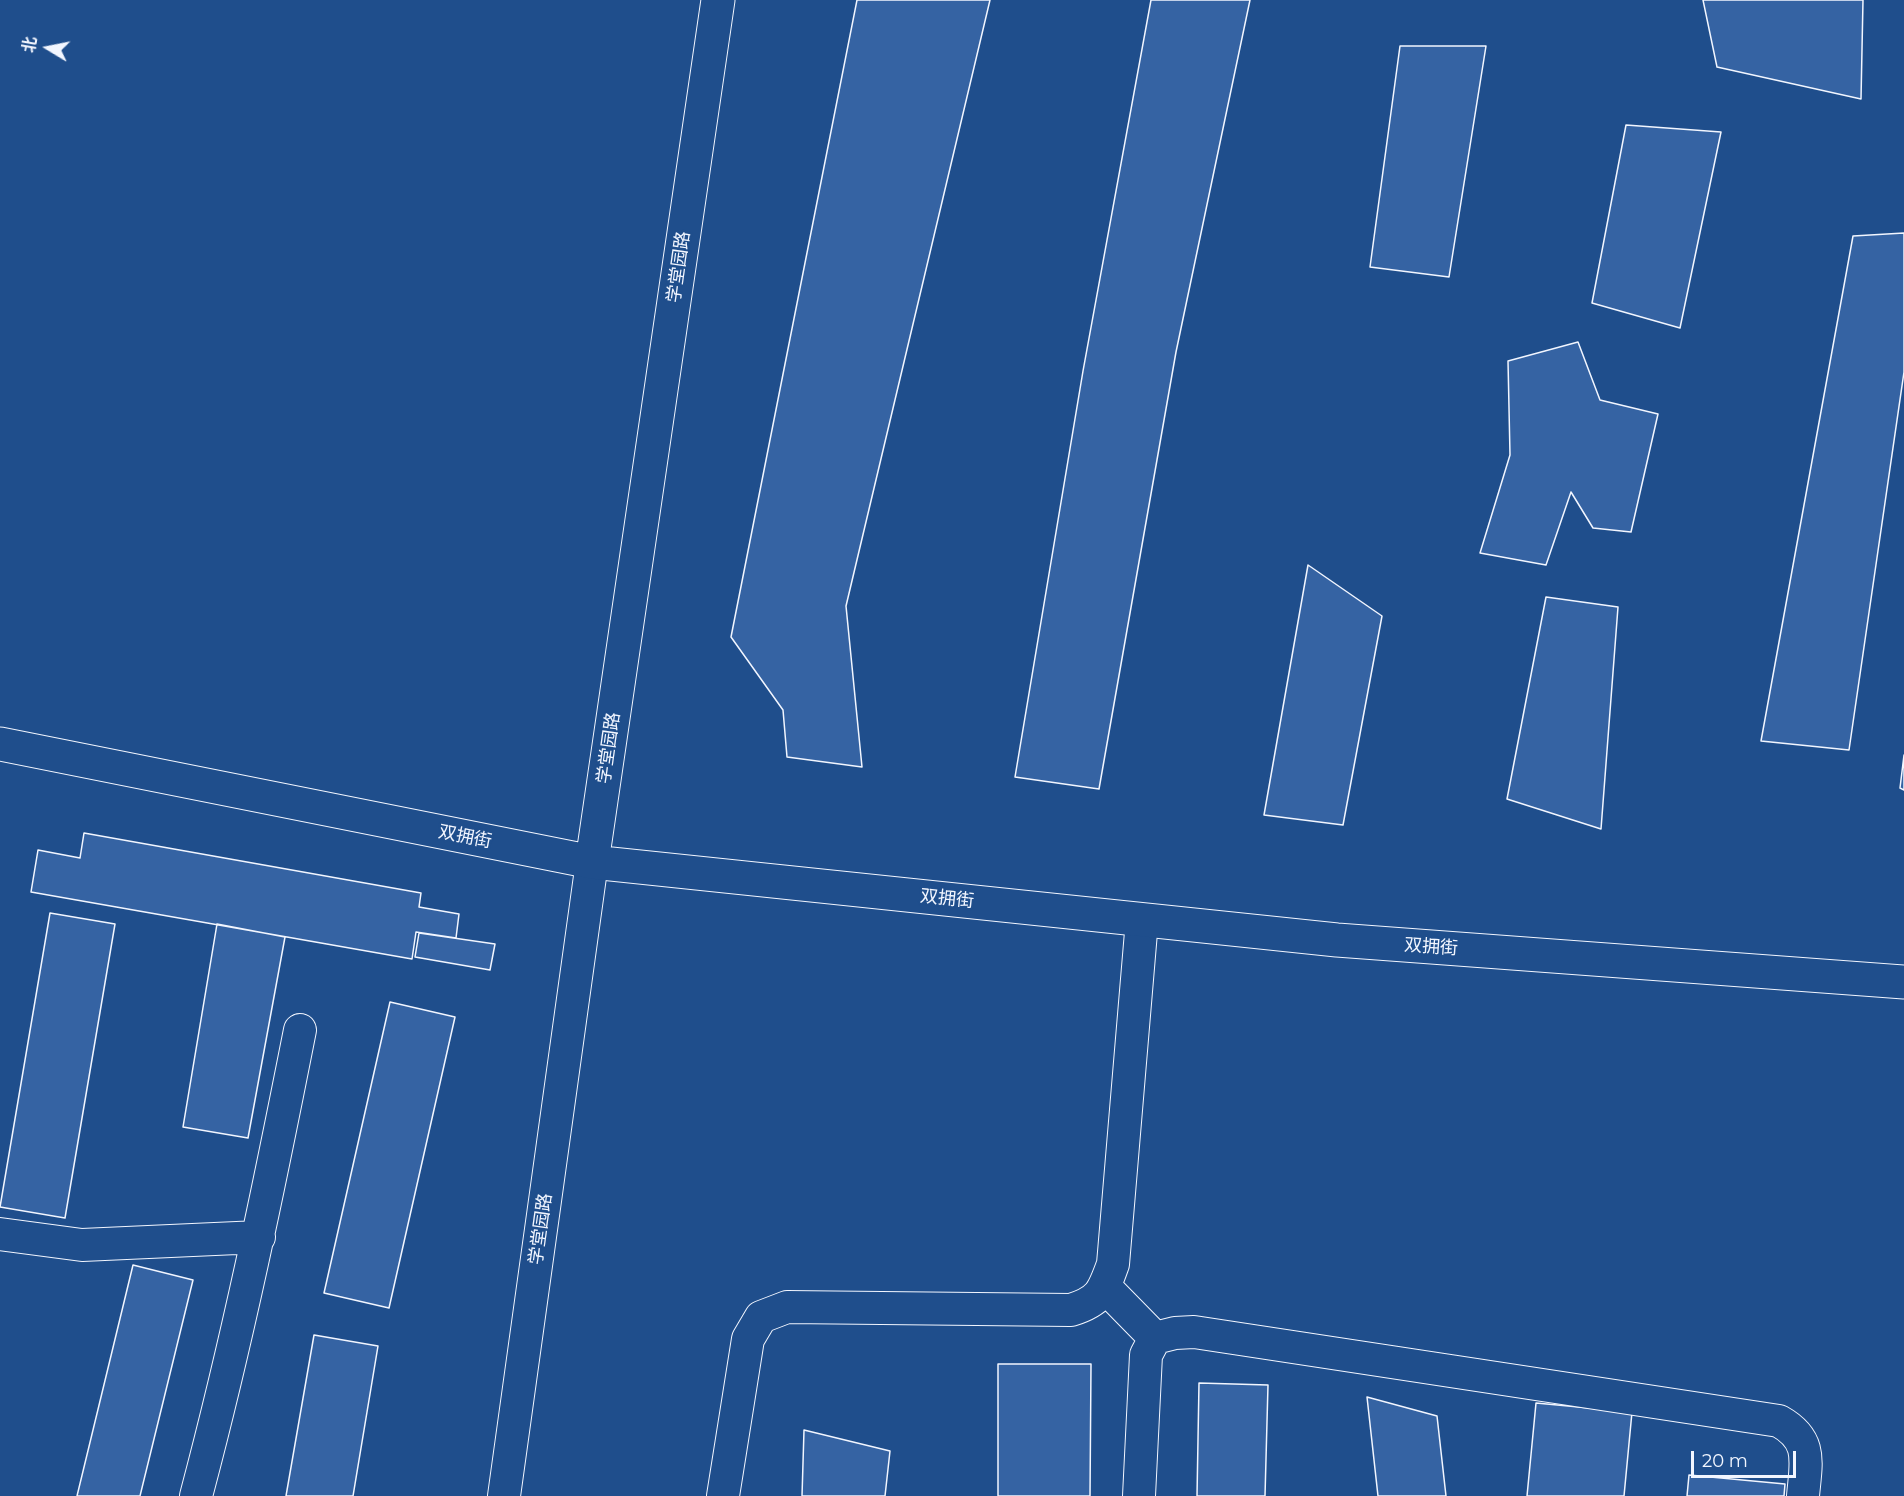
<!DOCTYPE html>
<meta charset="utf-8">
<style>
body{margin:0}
#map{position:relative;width:1904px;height:1496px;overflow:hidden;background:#1f4e8c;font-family:Montserrat,"Noto Sans SC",sans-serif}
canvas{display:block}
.north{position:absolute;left:18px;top:18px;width:60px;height:60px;-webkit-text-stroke:4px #1f4e8c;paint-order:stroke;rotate:280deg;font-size:16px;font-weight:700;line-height:24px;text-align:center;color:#f2f6ff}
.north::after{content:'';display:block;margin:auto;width:21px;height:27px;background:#f2f6ff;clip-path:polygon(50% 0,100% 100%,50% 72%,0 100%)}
.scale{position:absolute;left:1691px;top:1451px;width:105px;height:27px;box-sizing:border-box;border:3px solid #f2f6ff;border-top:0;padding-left:8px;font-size:18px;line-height:21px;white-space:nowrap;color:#f2f6ff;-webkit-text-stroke:4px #1f4e8c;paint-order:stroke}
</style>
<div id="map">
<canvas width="1904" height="1496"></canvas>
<div class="north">北</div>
<div class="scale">20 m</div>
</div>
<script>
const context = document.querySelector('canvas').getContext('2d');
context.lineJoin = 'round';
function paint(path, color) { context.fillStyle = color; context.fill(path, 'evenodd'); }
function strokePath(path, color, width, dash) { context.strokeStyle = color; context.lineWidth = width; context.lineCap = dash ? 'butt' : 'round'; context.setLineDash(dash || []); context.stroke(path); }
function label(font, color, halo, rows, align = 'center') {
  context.font = font + ' Montserrat,"Noto Sans SC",sans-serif'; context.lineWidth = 4.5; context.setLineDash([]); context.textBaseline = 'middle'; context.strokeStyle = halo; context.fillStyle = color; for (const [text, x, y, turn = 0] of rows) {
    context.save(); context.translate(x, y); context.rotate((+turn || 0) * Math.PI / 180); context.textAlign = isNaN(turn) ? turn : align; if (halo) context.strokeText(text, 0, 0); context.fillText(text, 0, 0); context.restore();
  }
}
const building = new Path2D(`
 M857 0H990L846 606 862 767 787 757 783 710 731 637Z
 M1151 0H1250L1176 352 1099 789 1015 777 1083 371Z
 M1703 0H1863L1861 99 1717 67Z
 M1400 46H1486L1449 277 1370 267Z
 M1626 125 1721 132 1680 328 1592 303Z
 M1904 233V372L1849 750 1761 741 1853 236Z
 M1578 342 1600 400 1658 414 1631 532 1593 528 1571 492 1546 565 1480 553 1510 455 1508 361Z
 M1308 565 1382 616 1343 825 1264 815Z
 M1546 597 1618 607 1601 829 1507 799Z
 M1904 755V790L1900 788Z
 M84 833 421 893 419 907 459 914 456 938 416 932 412 959 31 892 38 850 80 858Z
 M50 913 115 924 65 1218 0 1207Z
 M217 924 285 937 248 1138 183 1127Z
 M419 933 495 944 490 970 415 957Z
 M390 1002 455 1017 389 1308 324 1293Z
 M133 1265 193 1280 140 1496H77Z
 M314 1335 378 1346 353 1496H286Z
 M998 1364H1091L1090 1496H998Z
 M1199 1383 1268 1385 1265 1496H1197Z
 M1367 1397 1437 1416 1446 1496H1378Z
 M1536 1403 1632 1412 1624 1496H1527Z
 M804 1430 890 1451 885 1496H802Z
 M1689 1475 1785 1484 1784 1496H1687Z`);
const street = new Path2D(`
 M0 1234 82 1245 259 1237
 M1105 1287 1155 1338
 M196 1496C237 1342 269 1187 300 1030
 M504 1496 592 862
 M723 1496 748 1339 761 1317 787 1307 1071 1310C1100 1301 1103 1292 1113 1264L1142 920
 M1139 1496 1146 1355 1155 1338 1175 1333 1194 1332 1779 1421C1813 1440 1806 1462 1803 1496`);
const secondary = new Path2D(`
 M0 744 592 862 1337 940 1904 982
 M592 862 718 0`);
const streetNames = [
 ["学堂园路",679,267,-82],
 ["学堂园路",609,748,-82],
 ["双拥街",465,837,11],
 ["双拥街",947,899,6],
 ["双拥街",1431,947,4],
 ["学堂园路",541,1229,-82]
];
paint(building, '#3563a3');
strokePath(building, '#f2f6ff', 1.5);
strokePath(street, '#f2f6ff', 34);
strokePath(secondary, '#f2f6ff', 35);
strokePath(street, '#1f4e8c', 32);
strokePath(secondary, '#1f4e8c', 33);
label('18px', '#f2f6ff', '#1f4e8c', streetNames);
</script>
